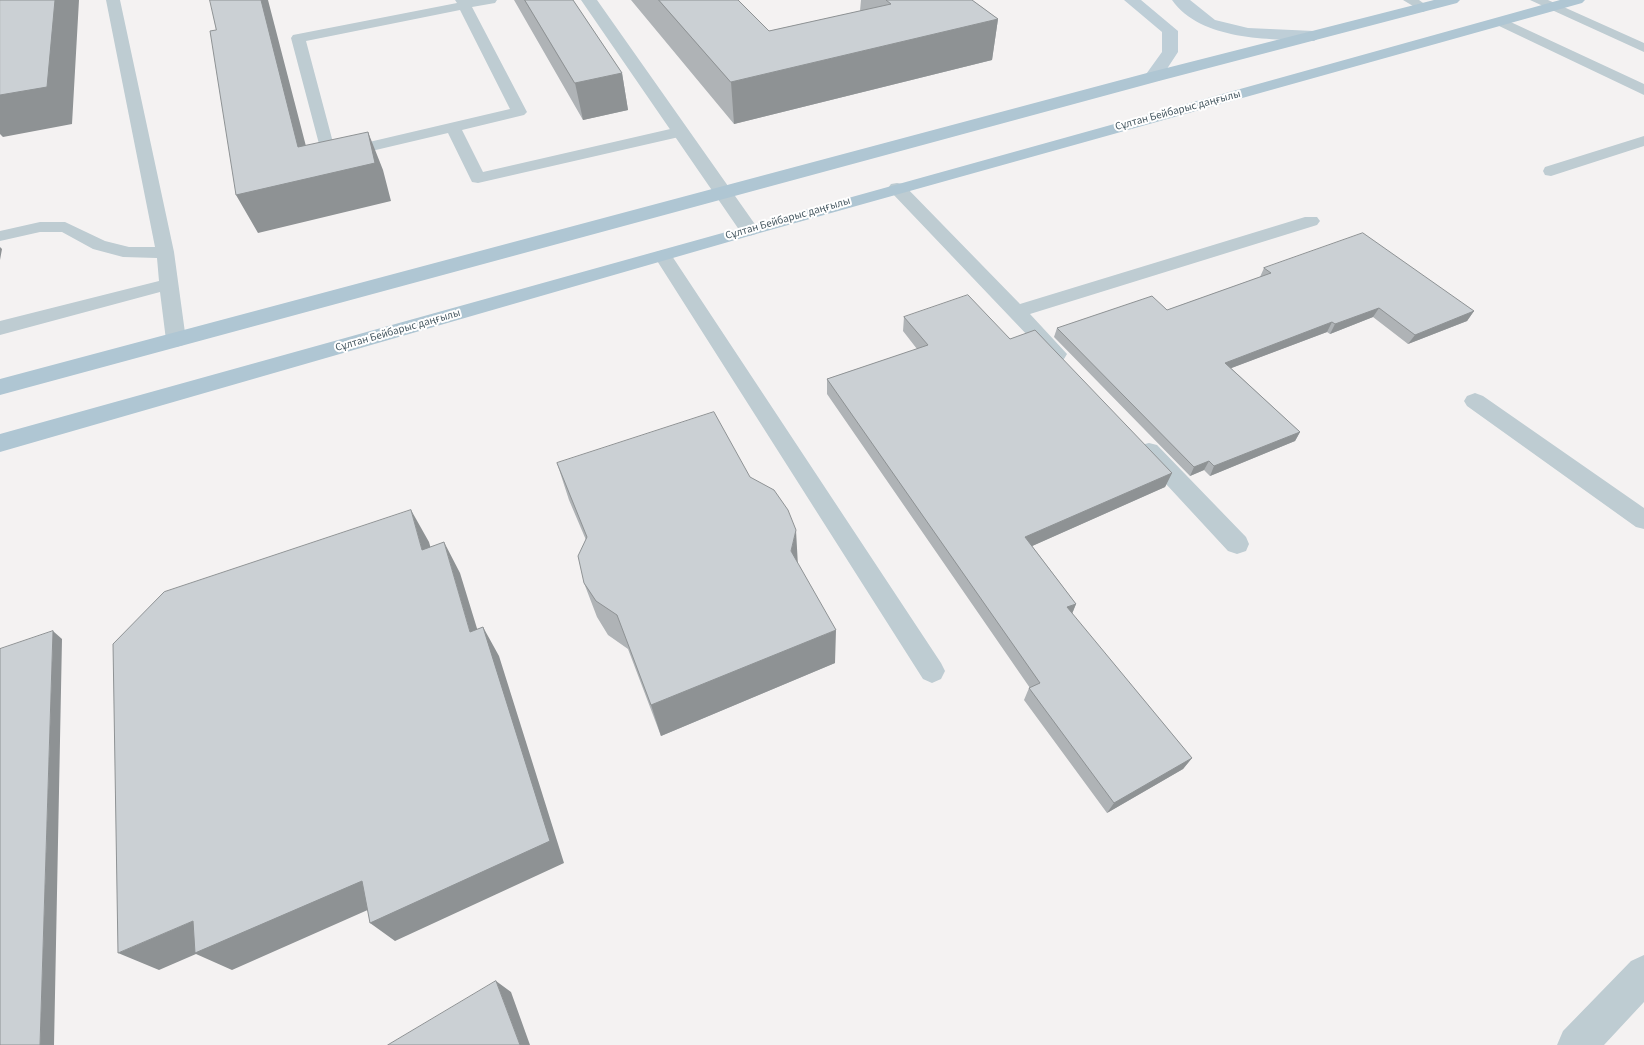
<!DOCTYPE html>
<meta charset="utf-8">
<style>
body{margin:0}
canvas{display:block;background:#f4f2f2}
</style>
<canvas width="1644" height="1045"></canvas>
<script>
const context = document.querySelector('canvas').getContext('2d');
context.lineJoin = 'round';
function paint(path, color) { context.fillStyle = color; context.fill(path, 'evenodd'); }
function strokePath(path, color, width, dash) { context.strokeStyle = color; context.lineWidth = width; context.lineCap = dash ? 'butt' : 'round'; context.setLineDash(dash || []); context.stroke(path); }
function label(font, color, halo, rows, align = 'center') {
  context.font = font + ' "Source Sans 3",sans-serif'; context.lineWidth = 4; context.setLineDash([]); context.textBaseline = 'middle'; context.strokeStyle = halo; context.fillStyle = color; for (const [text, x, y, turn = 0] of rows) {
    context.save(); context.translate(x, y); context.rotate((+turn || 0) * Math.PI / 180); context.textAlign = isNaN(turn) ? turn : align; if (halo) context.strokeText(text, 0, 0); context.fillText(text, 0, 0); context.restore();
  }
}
const lane = new Path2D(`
 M106 0H120L174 252 186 340 183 345 176 347 169 345 166 340 160 292 0 335V321L159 281 157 258 123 257 93 249 62 232H40L0 241V231L40 222H65L105 241 129 247H155Z
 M455 0H497L495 3 472 7 527 112 524 115 462 130 483 172 679 127 687 132 679 137 478 183 472 182 470 178 448 133 329 161 323 159 291 38 293 35 457 3ZM460 10 510 109 335 150 306 41Z
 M1403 0H1419L1430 8 1423 12Z
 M1530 0H1548L1644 43V52Z
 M1502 18 1644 84V95L1497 25 1495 22Z
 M1644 136V146L1551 176 1545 175 1543 171 1545 167Z
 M897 183 903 184 1020 304 1305 217H1317L1320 221 1317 225 1030 314 1067 354 1064 359 1057 361 1050 359 891 192 888 188 891 184Z
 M663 250 669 252 672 256 941 663 945 671 941 679 932 683 923 679 654 256 657 252Z
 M1475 393 1483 396 1644 508V529L1636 527 1467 406 1464 401 1467 396Z
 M1149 443 1157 445 1246 537 1249 544 1246 551 1237 554 1228 551 1141 457 1138 451 1141 445Z`);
const street = new Path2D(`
 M581 0H597L759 230 756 234 749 236 742 234Z
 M1644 955V1002L1604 1045H1557L1563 1031 1631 961Z`);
const secondary = new Path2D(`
 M1124 0H1141L1178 31V52L1159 81H1147L1144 77 1162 52V32Z
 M1172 0H1190L1215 20 1248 28 1314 31 1322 36 1314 41C1269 39 1201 41 1172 0Z`);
const primary = new Path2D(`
 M1434 0H1460L1457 3 1159 81 0 395V379L1147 73Z
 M1560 0H1585L1582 3 756 234 0 452V434Z`);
const wall = new Path2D(`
 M514 0H573L622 73 628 110 583 120Z
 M631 0H738L769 31 860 11 861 0H972L998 19 992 60 734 124Z
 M1264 268 1474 311 1467 321 1408 344 1373 317 1330 334 1327 332 1231 368 1300 432 1295 441 1210 476 1204 470 1190 476 1054 337 1057 328 1167 310 1260 277Z
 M904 317 1010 339 1172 473 1165 487 1032 546 1076 604 1072 614 1192 758 1183 769 1107 813 1024 700 1029 688H1030L827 394V379L917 349 903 331Z
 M557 463 750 477 835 663 661 736 628 649 608 635 597 617 584 583 586 540 569 500Z`);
const shadedWall = new Path2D(`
 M55 0H79L72 124 3 137 0 134V95Z
 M261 0H268L314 177 368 132 383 170 391 201 258 233 236 195Z
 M998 19 992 60 734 124 731 82Z
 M622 73 628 110 583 120 575 83Z
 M0 247 2 249 0 260Z
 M1379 308 1373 317 1330 334 1335 324Z
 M1474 311 1467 321 1408 344 1415 335Z
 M1332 322 1327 332 1221 372 1225 363Z
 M1300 432 1295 441 1210 476 1214 466Z
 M1209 461 1204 470 1190 476 1194 467Z
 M1172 473 1165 487 1021 551 1025 537Z
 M411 510 429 542 440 581 422 550Z
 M796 530 798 566 791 551Z
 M444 542 460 573 487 661 470 632Z
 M1076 604 1071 616 1067 607Z
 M483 627 499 656 564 863 395 941 370 923Z
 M836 630 835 663 661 736 651 705Z
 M53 631 62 639 54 1045H40Z
 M1192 758 1183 769 1107 813 1114 803Z
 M362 881 388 901 232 970 196 954 159 970 118 953 193 921Z
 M496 981 511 992 530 1045H520Z`);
const building = new Path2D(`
 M0 0H55L47 87 0 95Z
 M210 0H261L298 147 368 132 375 163 236 195 210 31 216 30Z
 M525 0H573L622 73 575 83Z
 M659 0H738L769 31 891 4 886 0H972L998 19 731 82Z
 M1363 233 1474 311 1415 335 1379 308 1335 324 1332 322 1225 363 1300 432 1214 466 1209 461 1194 467 1057 328 1152 296 1167 310 1271 273 1264 268Z
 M968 295 1010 339 1035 330 1172 473 1025 537 1076 604 1067 607 1192 758 1114 803 1029 688 1040 683 827 379 928 345 904 317Z
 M714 412 750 477 774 490 788 510 796 530 791 551 836 630 651 705 617 615 596 601 584 583 578 556 587 537 557 463Z
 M411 510 422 550 444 542 470 632 483 627 550 841 370 923 362 881 195 953 193 921 118 953 113 644 164 592Z
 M53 631 40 1045H0V649Z
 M496 981 520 1045H388Z`);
const farStreetnames = [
 ["Сұлтан Бейбарыс даңғылы",1178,111,-15],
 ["Сұлтан Бейбарыс даңғылы",788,219,-16],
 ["Сұлтан Бейбарыс даңғылы",398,331,-16]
];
paint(lane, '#beccd2');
paint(street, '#beccd2');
paint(secondary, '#beced7');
paint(primary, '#afc6d3');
paint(wall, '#afb3b6');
paint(shadedWall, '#8e9294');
paint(building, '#cbd0d4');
strokePath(building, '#8e9294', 1);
label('11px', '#475962', '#fff', farStreetnames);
</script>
